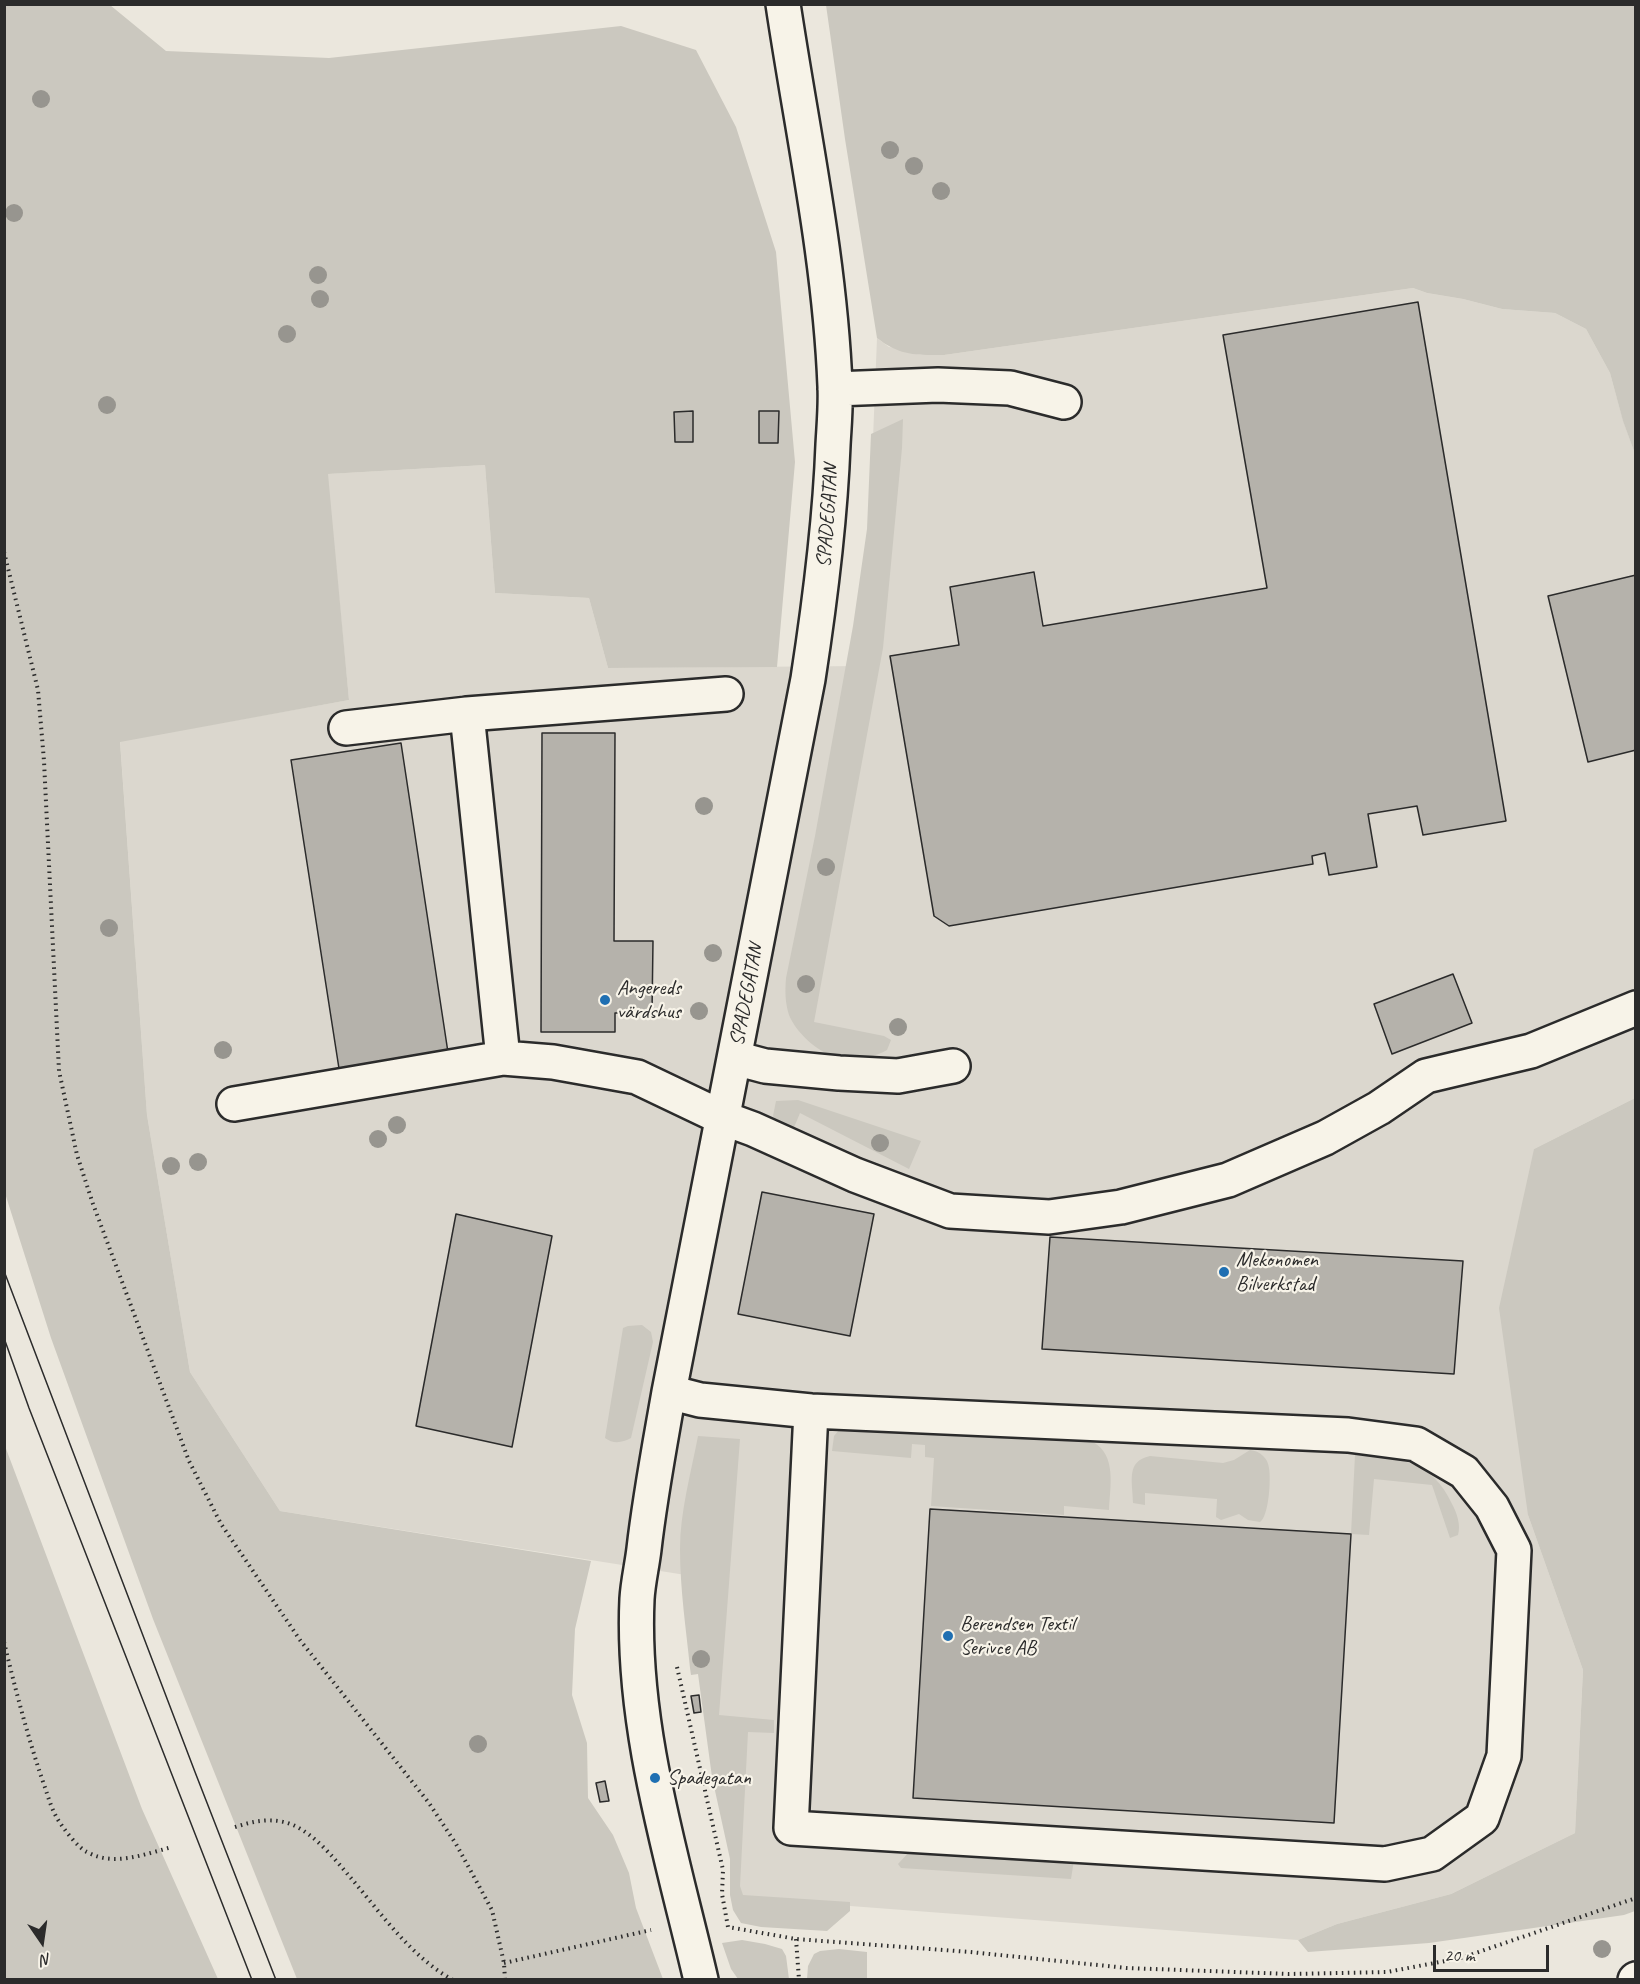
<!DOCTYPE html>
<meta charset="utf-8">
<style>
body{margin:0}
#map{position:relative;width:1640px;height:1984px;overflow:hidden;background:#ebe7dd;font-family:Caveat,sans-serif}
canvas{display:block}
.frame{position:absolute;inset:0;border:6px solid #2b2b2b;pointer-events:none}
.north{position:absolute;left:12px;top:1912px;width:60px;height:60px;-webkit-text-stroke:4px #f7f3e8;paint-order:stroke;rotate:167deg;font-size:16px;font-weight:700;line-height:24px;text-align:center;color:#2b2b2b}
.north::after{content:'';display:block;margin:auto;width:21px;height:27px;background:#2b2b2b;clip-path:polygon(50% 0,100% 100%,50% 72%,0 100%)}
.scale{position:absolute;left:1433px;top:1945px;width:116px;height:27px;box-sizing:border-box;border:3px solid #2b2b2b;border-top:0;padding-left:8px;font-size:18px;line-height:21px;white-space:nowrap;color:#2b2b2b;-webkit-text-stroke:4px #f7f3e8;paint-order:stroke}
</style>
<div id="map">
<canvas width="1640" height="1984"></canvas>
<div class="frame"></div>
<div class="north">N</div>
<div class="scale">20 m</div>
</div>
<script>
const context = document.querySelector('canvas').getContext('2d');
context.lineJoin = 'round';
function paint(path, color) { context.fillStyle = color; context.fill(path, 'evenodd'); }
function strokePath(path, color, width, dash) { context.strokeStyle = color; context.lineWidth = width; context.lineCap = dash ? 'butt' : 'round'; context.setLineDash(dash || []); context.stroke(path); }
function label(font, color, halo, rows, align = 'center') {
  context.font = font + ' Caveat,sans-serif'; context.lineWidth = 4.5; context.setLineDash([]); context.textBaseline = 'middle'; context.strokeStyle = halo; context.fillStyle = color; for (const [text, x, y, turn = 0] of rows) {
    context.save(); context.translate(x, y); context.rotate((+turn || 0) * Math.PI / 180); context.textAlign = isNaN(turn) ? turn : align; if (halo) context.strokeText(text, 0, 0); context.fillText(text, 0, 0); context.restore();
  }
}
const built = new Path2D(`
 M1413 288 1427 293 1463 299 1502 309 1555 313 1586 329 1610 373 1623 420 1635 454V1098L1534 1149 1528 1515 1583 1670 1575 1833 1451 1894 1337 1924 1298 1940 732 1897 733 1857 692 1576 280 1511 190 1372 147 1115 120 741 349 700 327 474 485 465 495 593 589 598 608 668 864 666 877 338 889 347 944 355Z`);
const green = new Path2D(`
 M4 5H110L166 51 329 58 621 26 696 50 736 127 776 252 795 462 777 667 608 668 589 598 495 593 485 465 328 474 349 700 120 742 147 1115 190 1372 280 1511 591 1561 575 1629 572 1695 587 1743 588 1798 613 1835 629 1873 636 1908 663 1979H297L153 1619 51 1338 4 1190Z
 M826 5H1635V454L1623 421 1610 373 1586 329 1555 313 1502 309 1463 299 1427 293 1413 288 944 355C916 355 900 356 877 338L845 139Z
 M903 419 902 448 883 648 814 1022 884 1036 891 1040 887 1050C874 1057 861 1060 846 1059 824 1058 797 1035 789 1015 785 1002 785 991 786 978L815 836 853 626 867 529 871 434Z
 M1635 1098V1911L1624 1915 1429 1943 1308 1952 1298 1940 1337 1924 1451 1894 1575 1833 1583 1670 1528 1515 1499 1308 1534 1149Z
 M798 1100 921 1141 909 1169 800 1113 790 1137 785 1134 773 1116 776 1101Z
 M642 1325 651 1332 653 1342 631 1438C622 1443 613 1444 605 1438L623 1328 628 1326Z
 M869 1428 1093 1442C1117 1455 1110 1487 1109 1510L1064 1506V1515L931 1506 934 1458 925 1457V1445L912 1444 911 1458 832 1451 834 1436 839 1430Z
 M698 1436 740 1439 719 1715 774 1720V1733L748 1732 740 1886 743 1895 850 1902V1911L827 1931 761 1927 741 1923 733 1910 730 1895V1859L712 1777 698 1674 691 1675 690 1668C686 1629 680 1589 680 1549 680 1512 691 1473 698 1436Z
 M5 1446 142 1809 218 1979H5Z
 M1250 1450C1260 1451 1268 1458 1269 1468 1271 1479 1269 1516 1260 1522L1248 1520 1239 1514 1221 1520 1216 1517 1217 1499 1145 1493V1505L1133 1503C1133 1483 1125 1461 1150 1456L1223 1463 1234 1460Z
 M1355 1455C1398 1457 1433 1461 1452 1504 1457 1513 1461 1525 1458 1535L1450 1538 1432 1485 1374 1479 1369 1535 1351 1534Z
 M911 1850 1074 1860 1071 1879 901 1868 898 1864Z
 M742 1940 765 1944 782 1949 786 1956 789 1979H738L731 1969 722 1943Z
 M839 1949 867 1952V1979H807L808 1966 814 1954 820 1951Z`);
const building = new Path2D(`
 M1418 302 1506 821 1423 835 1417 806 1368 814 1377 867 1329 875 1325 853 1312 856 1313 864 949 926 934 916 890 656 959 645 950 587 1034 572 1043 626 1267 588 1223 335Z
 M693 411V442H675L674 412Z
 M759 411H779L778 443H759Z
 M1636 575V750L1588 762 1548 596Z
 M542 733H615L614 941H653L652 1013H615V1032H541Z
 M401 743 449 1059 340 1075 291 760Z
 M1453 974 1472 1023 1392 1054 1374 1004Z
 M762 1192 874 1214 850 1336 738 1314Z
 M456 1214 552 1236 512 1447 416 1426Z
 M1050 1237 1463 1261 1454 1374 1042 1349Z
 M930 1509 1351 1534 1334 1823 913 1798Z
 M699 1695 701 1712 694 1713 691 1696Z
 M605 1781 609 1801 600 1802 596 1783Z`);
const path = new Path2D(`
 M4 552 38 690 44 761 59 1071 77 1155 93 1204 189 1461 221 1524 300 1640 429 1803 456 1844 492 1910 504 1963 505 1980
 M4 1642C15 1688 27 1734 42 1779 47 1792 50 1806 57 1818 62 1827 78 1848 87 1852 114 1867 145 1854 172 1847
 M677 1667 723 1870 722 1894 728 1927 796 1939 970 1952 1127 1968 1289 1974 1387 1972 1461 1958 1636 1898
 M235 1827C251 1822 266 1818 284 1822 310 1828 334 1858 350 1877 381 1913 411 1957 453 1980
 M796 1939 799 1980
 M504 1963 651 1930`);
const minor = new Path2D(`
 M835 389 938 385 1010 388 1064 402
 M467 714 503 1058 553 1062 637 1077 723 1118 753 1129 855 1175 950 1211 1049 1217 1121 1207 1228 1180 1325 1138 1379 1108 1426 1076 1531 1051 1636 1008
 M346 728 467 714 726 694
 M735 1058 765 1066 839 1073 898 1076 953 1066
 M234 1104 503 1058
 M669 1392 700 1400 811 1411 1348 1435 1416 1444 1464 1472 1492 1507 1514 1550 1504 1756 1482 1818 1432 1854 1385 1864 791 1828 811 1411
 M701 1980C672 1856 631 1727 637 1599 638 1582 642 1566 644 1549 650 1496 660 1444 669 1392L808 679C820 601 830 524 833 445 834 426 836 406 835 386 830 258 802 131 783 4
 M1635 1980 1636 1979`);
const tram = new Path2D(`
 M4 1271 195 1772 276 1980
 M4 1338 29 1408 252 1980`);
const trees = [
 [41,99],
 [890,150],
 [914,166],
 [941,191],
 [14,213],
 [318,275],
 [320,299],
 [287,334],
 [107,405],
 [704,806],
 [826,867],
 [109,928],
 [713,953],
 [806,984],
 [699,1011],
 [898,1027],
 [223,1050],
 [397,1125],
 [378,1139],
 [880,1143],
 [198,1162],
 [171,1166],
 [701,1659],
 [478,1744],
 [1602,1949]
];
const markers = [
 [605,1000,6,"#1f6fb2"],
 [1224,1272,6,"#1f6fb2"],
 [948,1636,6,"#1f6fb2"],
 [655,1778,6,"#1f6fb2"]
];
const streetNames = [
 ["SPADEGATAN",828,516,-86],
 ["SPADEGATAN",747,995,-79]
];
const poiNames = [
 ["Angereds",617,988],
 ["värdshus",617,1012],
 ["Mekonomen",1236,1260],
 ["Bilverkstad",1236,1284],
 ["Berendsen Textil",960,1624],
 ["Serivce AB",960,1648],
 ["Spadegatan",667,1778]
];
paint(built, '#dbd7ce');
paint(green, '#cbc8bf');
paint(building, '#b5b2ab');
strokePath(building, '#2b2b2b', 1.5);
strokePath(minor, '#2b2b2b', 38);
strokePath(path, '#2b2b2b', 4, [1.5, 4.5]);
strokePath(minor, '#f7f3e8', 33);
strokePath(tram, '#2b2b2b', 1.5);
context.fillStyle = '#97958f';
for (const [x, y] of trees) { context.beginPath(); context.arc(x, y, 9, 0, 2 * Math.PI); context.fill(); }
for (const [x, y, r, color] of markers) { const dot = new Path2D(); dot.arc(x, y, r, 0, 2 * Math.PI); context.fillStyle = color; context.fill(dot); strokePath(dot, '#f7f3e8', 2); }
label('21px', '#2b2b2b', '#f7f3e8', streetNames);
label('21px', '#2b2b2b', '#f7f3e8', poiNames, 'left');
</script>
